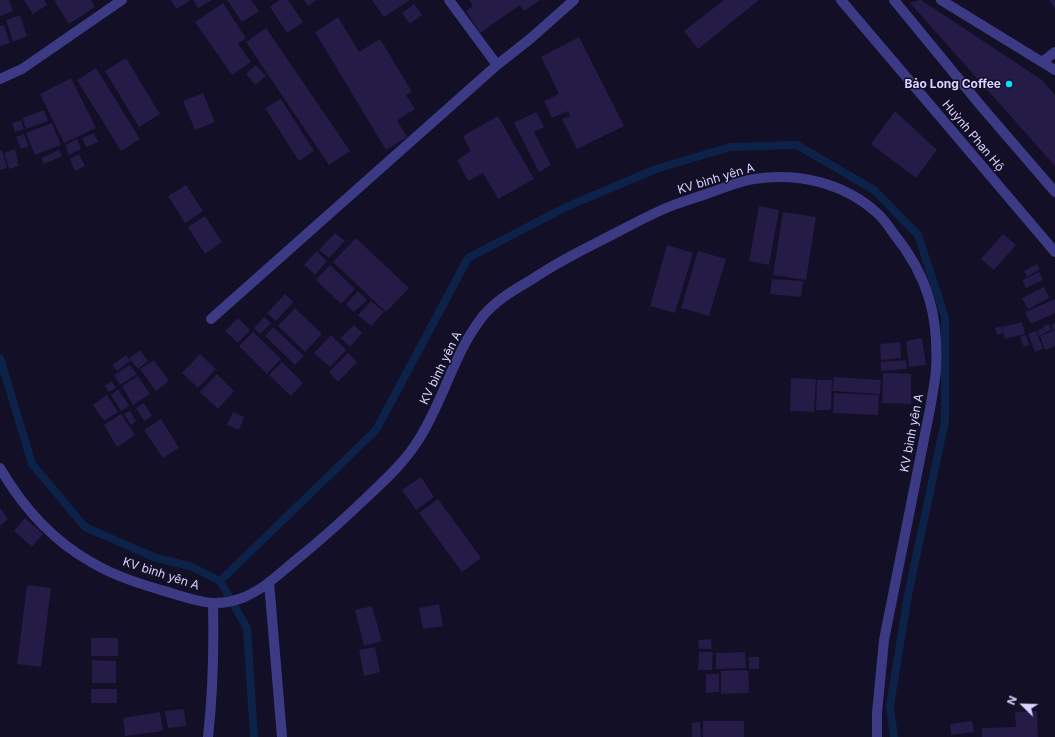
<!DOCTYPE html>
<meta charset="utf-8">
<style>
body{margin:0}
#map{position:relative;width:1055px;height:737px;overflow:hidden;background:#130f26;font-family:Inter,sans-serif}
canvas{display:block}
.north{position:absolute;left:1003px;top:685px;width:40px;height:40px;-webkit-text-stroke:3px #130f26;paint-order:stroke;rotate:293deg;font-size:11px;font-weight:700;line-height:16px;text-align:center;color:#d9d4ff}
.north::after{content:'';display:block;margin:auto;width:14px;height:18px;background:#d9d4ff;clip-path:polygon(50% 0,100% 100%,50% 72%,0 100%)}
</style>
<div id="map">
<canvas width="1055" height="737"></canvas>
<div class="north">N</div>
</div>
<script>
const context = document.querySelector('canvas').getContext('2d');
context.lineJoin = 'round';
function strokePath(path, color, width, dash) { context.strokeStyle = color; context.lineWidth = width; context.lineCap = dash ? 'butt' : 'round'; context.setLineDash(dash || []); context.stroke(path); }
function paint(path, color) { context.fillStyle = color; context.fill(path, 'evenodd'); }
function label(font, color, halo, rows, align = 'center') {
  context.font = font + ' Inter,sans-serif'; context.lineWidth = 3; context.setLineDash([]); context.textBaseline = 'middle'; context.strokeStyle = halo; context.fillStyle = color; for (const [text, x, y, turn = 0] of rows) {
    context.save(); context.translate(x, y); context.rotate((+turn || 0) * Math.PI / 180); context.textAlign = isNaN(turn) ? turn : align; if (halo) context.strokeText(text, 0, 0); context.fillText(text, 0, 0); context.restore();
  }
}
const stream = new Path2D(`
 M0 358 32 464 85 527 156 558 190 566 220 581 376 430 468 258 566 207 656 169 730 147 797 145 874 190 918 235 945 317V421L908 595 890 706 894 737
 M220 581 247 628 254 737`);
const building = new Path2D(`
 M0 0H9L13 11 0 16Z
 M24 0H44L47 5 33 14Z
 M54 0H91L95 7 69 24Z
 M171 0H191L176 9Z
 M193 0H212L198 8Z
 M227 0H251L259 11 242 22Z
 M279 0H288L303 22 287 33 270 7Z
 M304 0H317L308 6Z
 M372 0H410L384 17Z
 M469 0H540L524 11 520 5 480 33 466 11 473 6Z
 M724 0H759L698 49 684 31Z
 M919 0H921L1042 80 1055 95V166L910 3Z
 M1049 0H1055V9Z
 M223 3 246 38 238 44 251 62 232 75 195 22Z
 M414 4 422 15 410 24 402 13Z
 M20 15 27 36 13 42 6 20Z
 M338 17 359 52 380 39 412 92 406 95 415 109 397 120 407 137 386 150 315 32Z
 M4 25 10 43 0 46V26Z
 M266 28 350 151 329 165 246 42Z
 M579 37 624 126 577 149 562 119 570 116 568 111 552 118 544 101 559 94 541 57Z
 M126 58 160 114 139 127 105 71Z
 M256 65 266 76 255 85 246 74Z
 M96 68 140 139 121 151 77 80Z
 M71 78 96 128 64 143 40 94Z
 M203 93 215 122 195 130 183 101Z
 M281 99 314 151 299 161 265 108Z
 M44 110 48 121 26 129 22 118Z
 M895 111 937 150 916 178 871 144Z
 M536 112 544 127 534 132 551 165 539 172 514 123Z
 M498 116 534 179 498 199 483 173 468 181 457 160 471 151 463 136Z
 M21 120 24 129 15 132 12 123Z
 M52 123 61 145 35 155 26 133Z
 M94 133 98 142 86 147 82 138Z
 M24 134 29 146 21 149 16 137Z
 M77 139 81 149 69 155 65 145Z
 M15 149 19 166 9 169 4 153Z
 M2 150 7 168 0 170V151Z
 M59 150 62 156 44 164 41 158Z
 M79 154 85 166 75 171 70 159Z
 M186 185 203 211 185 223 168 196Z
 M759 206 779 210 769 265 749 261Z
 M783 212 816 217 806 280 773 275Z
 M205 216 222 242 205 254 188 227Z
 M335 233 345 241 329 258 319 250Z
 M1003 234 1016 245 994 270 981 259Z
 M356 238 409 288 386 312 333 262Z
 M667 245 693 253 675 313 650 306Z
 M317 251 327 261 315 275 304 265Z
 M698 251 726 259 709 316 681 308Z
 M1037 264 1040 269 1027 277 1024 271Z
 M330 265 355 289 341 304 316 280Z
 M1039 272 1043 280 1026 288 1022 280Z
 M772 279 803 281 801 297 770 294Z
 M1044 287 1049 298 1028 309 1022 298Z
 M358 291 367 300 354 312 346 304Z
 M285 294 293 302 276 321 267 313Z
 M1055 299V313L1031 324 1025 312Z
 M371 301 384 312 371 326 358 315Z
 M295 308 322 334 305 352 278 326Z
 M264 317 271 323 260 334 254 328Z
 M238 318 250 330 238 343 225 331Z
 M1022 322 1025 334 1005 339 1002 327Z
 M1055 323V329L1053 330 1051 325Z
 M1049 324 1051 330 1045 333 1043 326Z
 M354 325 362 333 350 347 341 338Z
 M1001 326 1003 333 997 335 995 328Z
 M273 327 304 356 295 365 265 336Z
 M1043 328 1045 333 1039 336 1037 331Z
 M1055 330V346L1045 350 1040 336 1046 334V335V334Z
 M1036 331 1043 349 1035 352 1028 334Z
 M253 332 281 359 267 374 239 346Z
 M331 335 346 350 330 367 314 353Z
 M1026 335 1029 345 1024 347 1020 337Z
 M922 338 926 365 909 367 906 341Z
 M900 342 901 358 881 360 880 344Z
 M140 350 148 361 138 369 129 358Z
 M348 353 357 362 338 382 329 372Z
 M200 354 216 369 198 388 182 373Z
 M126 355 130 361 117 371 112 365Z
 M154 360 169 381 156 391 140 369Z
 M906 360 907 369 881 371V362Z
 M282 362 303 383 291 396 269 375Z
 M130 365 137 374 120 385 114 375Z
 M883 373 911 374V404L882 403Z
 M217 374 234 391 218 409 200 392Z
 M138 376 150 394 133 405 122 386Z
 M834 377 881 380 880 394 832 391Z
 M791 378 816 379 814 412 790 411Z
 M817 380H832L831 410H816Z
 M112 381 116 388 109 392 105 386Z
 M118 389 129 406 121 411 111 395Z
 M834 393 879 395 878 415 833 413Z
 M107 395 118 412 104 421 93 405Z
 M144 403 152 416 144 421 136 408Z
 M130 411 136 421 131 425 124 414Z
 M233 412 244 417 239 430 227 425Z
 M121 414 135 435 117 447 104 425Z
 M161 419 179 448 163 458 144 430Z
 M421 477 434 497 416 510 402 490Z
 M438 499 481 558 462 572 419 513Z
 M0 508 8 519 0 526Z
 M25 518 43 534 32 547 14 531Z
 M27 585 51 588 41 667 17 664Z
 M439 604 443 626 423 629 419 608Z
 M372 606 382 641 364 646 355 610Z
 M91 638H118V656H91Z
 M711 639 712 649H699L698 640Z
 M375 647 380 672 364 676 359 650Z
 M699 652H713L712 670H698Z
 M745 652 746 668 716 669V653Z
 M749 657H759V669H749Z
 M92 660 116 661V683H92Z
 M748 670 749 693 721 694V671Z
 M706 674H719V692L706 693Z
 M91 689H117V703H91Z
 M184 709 186 726 168 728 165 711Z
 M1037 711 1038 737H982V728L1016 727 1015 712Z
 M160 712 163 731 125 736 123 718Z
 M703 721H744V737H703Z
 M972 721 974 732 951 735 950 724Z
 M700 722 701 737H692V723Z`);
const service = new Path2D(`
 M449 0 497 65
 M0 79 22 69 122 0
 M211 319 497 65 530 39 574 0`);
const minor = new Path2D(`
 M941 0 1055 70
 M1042 62 1055 52
 M0 468C22 506 52 540 91 562 116 577 144 585 171 593 198 601 215 608 242 598 263 590 280 573 296 560 321 540 343 520 366 498 385 480 405 462 419 439 444 400 454 352 483 316 496 300 514 290 531 280 553 265 576 253 600 241 622 230 643 218 666 208 680 202 695 198 709 193 724 188 739 181 754 179 798 172 844 183 877 213 884 219 889 227 894 234 928 276 939 317 936 370 935 383 932 396 930 409L884 640 877 713V737
 M269 582 282 737
 M208 737C213 693 214 648 213 603`);
const tertiary = new Path2D(`
 M841 0 1055 252
 M894 0 981 106 1055 192`);
const markers = [
 [1009,84,4,"#00e5ff"]
];
const poiNames = [
 ["Bảo Long Coffee",1001,84]
];
const streetNames = [
 ["Huỳnh Phan Hộ",973,136,50],
 ["KV bình yên A",716,179,-17],
 ["KV bình yên A",441,368,-64],
 ["KV bình yên A",912,433,-79],
 ["KV bình yên A",161,574,18]
];
strokePath(stream, '#0c2248', 8);
paint(building, '#241b47');
strokePath(service, '#3d3a85', 10);
strokePath(minor, '#3d3a85', 10);
strokePath(tertiary, '#3d3a85', 10);
for (const [x, y, r, color] of markers) { const dot = new Path2D(); dot.arc(x, y, r, 0, 2 * Math.PI); context.fillStyle = color; context.fill(dot); strokePath(dot, '#130f26', 1.5); }
label('bold 12px', '#d9d4ff', '#130f26', poiNames, 'right');
label('12px', '#d9d4ff', '#130f26', streetNames);
</script>
